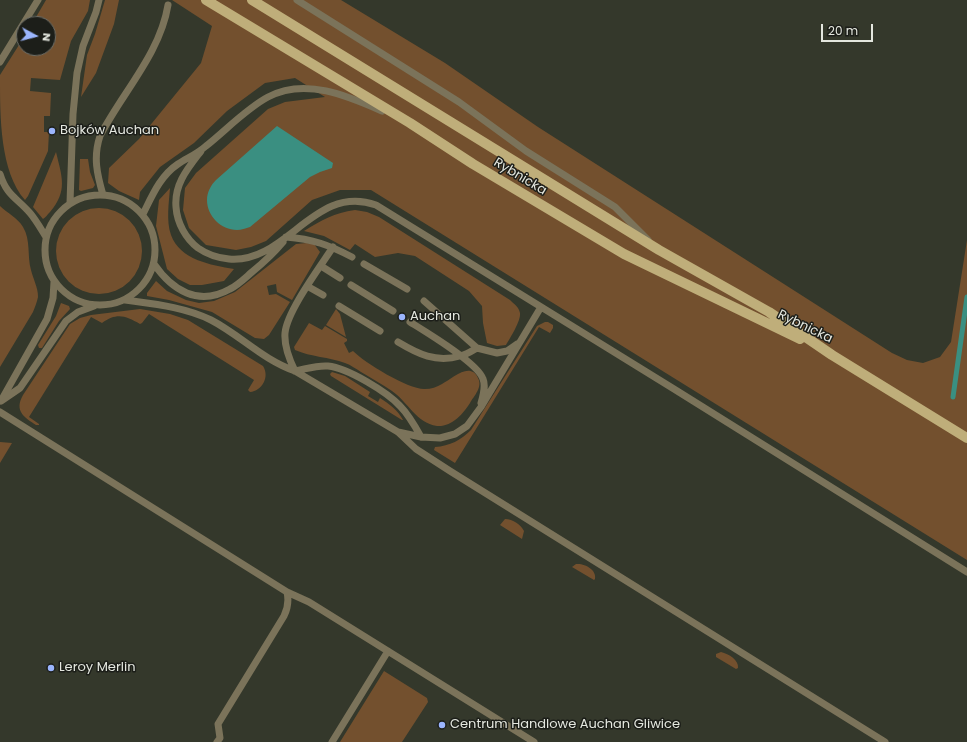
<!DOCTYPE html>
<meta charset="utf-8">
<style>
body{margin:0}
#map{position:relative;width:967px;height:742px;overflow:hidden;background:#34382b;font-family:Poppins,sans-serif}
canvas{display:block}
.north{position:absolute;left:16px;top:16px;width:40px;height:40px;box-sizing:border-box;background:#1c1e19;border:1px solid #6c6e68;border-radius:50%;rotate:97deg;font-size:11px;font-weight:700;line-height:16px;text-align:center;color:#e4e7df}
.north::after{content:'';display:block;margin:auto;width:14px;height:18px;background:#9bb5fd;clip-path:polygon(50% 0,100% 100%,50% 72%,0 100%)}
.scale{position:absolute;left:821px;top:24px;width:52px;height:18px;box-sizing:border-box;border:2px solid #e4e7df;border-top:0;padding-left:5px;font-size:12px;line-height:14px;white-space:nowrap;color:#e4e7df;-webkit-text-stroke:3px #1c1e19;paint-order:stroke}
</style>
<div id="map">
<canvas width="967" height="742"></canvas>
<div class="north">N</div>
<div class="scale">20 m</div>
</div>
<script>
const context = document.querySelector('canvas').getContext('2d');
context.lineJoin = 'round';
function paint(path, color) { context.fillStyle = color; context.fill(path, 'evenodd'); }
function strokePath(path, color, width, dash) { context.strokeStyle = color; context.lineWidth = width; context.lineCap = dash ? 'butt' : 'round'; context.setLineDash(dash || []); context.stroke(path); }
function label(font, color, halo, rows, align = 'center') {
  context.font = font + ' Poppins,sans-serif'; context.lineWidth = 3; context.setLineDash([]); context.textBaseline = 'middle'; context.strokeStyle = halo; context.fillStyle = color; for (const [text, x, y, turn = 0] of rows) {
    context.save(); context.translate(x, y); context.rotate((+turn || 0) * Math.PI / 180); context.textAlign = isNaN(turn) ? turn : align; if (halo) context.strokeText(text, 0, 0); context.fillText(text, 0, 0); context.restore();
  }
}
const green = new Path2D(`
 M46 0H90L88 11 71 41 60 80 31 78 30 91 51 93 50 116H44V132H49L48 151 28 196 25 200C0 172 0 116 0 79V75L24 37V48H48V24H32Z
 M105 0H119L114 24 96 73 81 97 87 55 95 34Z
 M172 0H341L445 63 538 127 892 353 907 360 923 363 940 357 951 342 967 240V560L371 190H340L312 200 266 241 251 247 236 250 206 245 189 228 183 210 185 188 196 173 268 109 285 102 325 97 295 78 265 83 227 111 194 143 160 167 140 192 139 200 119 191 108 183 109 168 139 139 201 63 212 26Z
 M56 152C62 177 68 191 50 212 47 215 46 217 43 219L33 207Z
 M80 159H88L90 172 95 185 93 188 81 191 79 190Z
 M170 188C169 202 166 221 171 235 180 260 211 265 234 269L224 281 202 285H190L178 279 167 269 156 226 159 200Z
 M0 206C7 213 18 218 23 227 31 240 27 256 31 270 33 279 38 287 38 297 37 302 35 307 33 312L0 367Z
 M56 251a43 43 0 1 1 86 0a43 43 0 1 1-86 0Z
 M355 210 367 212 379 217 510 300C514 304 519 307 520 313 521 321 510 338 506 345L497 346 487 343 483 323 482 306 469 291 415 256 398 253 375 257 355 244 350 250 324 236 304 231C322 220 334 213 355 210Z
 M307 243 314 244 320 252 292 300 277 292 276 284 267 286 269 295 276 294 290 302 269 335 264 339 255 338 212 312 169 300 147 296V293L156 281 167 291 186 300 199 303 214 301 235 292 296 244Z
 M61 303 69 306 70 309 59 321 42 348H39L38 345 56 316Z
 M140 309 170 314 188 320 263 366C270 377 262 391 250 392L248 390 254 380 149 314 142 323 140 324C126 316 117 312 102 323L91 317 29 417 39 424V425H36C24 417 14 411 23 395L70 324 80 318 91 315Z
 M336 309 340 314 346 337 326 325Z
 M545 322H548L553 325V328L550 333 539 327 455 463 434 450 435 447C450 446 461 440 471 430L537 326Z
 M309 323 322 330 325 326 347 339V341L344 343 349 353 353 351C365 363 409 390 425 389 431 389 437 387 442 384 452 379 470 361 478 378 483 387 474 396 470 403 463 414 452 427 437 426 416 423 408 402 392 391 382 384 371 378 361 372 356 369 351 365 345 363 329 357 311 357 295 350L294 347Z
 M332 372 345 376 370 392 368 396 378 402 380 398C389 404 398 410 403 420H402L331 376 330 374Z
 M0 442 12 443 0 463Z
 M505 519C513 519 521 525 524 531L522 539 500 525Z
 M576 564C585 563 597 570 595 579L594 580 572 567Z
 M721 652C729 654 739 660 738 668L736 669 716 657V654Z
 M384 671 427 698 428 702 402 742H340Z`);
const water = new Path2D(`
 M277 126 333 163 332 168 320 172 310 177 250 227C246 228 241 230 237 230 221 230 207 216 207 200 207 192 211 185 216 180Z`);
const stream = new Path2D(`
 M953 397 967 297`);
const lane = new Path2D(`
 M297 0 459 102 526 151 615 207 648 240
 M0 62 38 0
 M201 151C188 168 174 184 176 207 177 223 186 239 198 248 208 255 218 258 229 259 287 264 314 183 376 205L674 389 967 572
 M0 174C7 196 16 197 30 213 36 220 41 229 46 237
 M45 250a55 55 0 1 1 110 0a55 55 0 1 1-110 0Z
 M103 195C97 174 93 157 100 136 122 93 160 54 168 5
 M70 203 73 114 77 73 83 46 96 12 99 0
 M143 214C152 196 160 176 178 164 187 158 197 154 206 146 225 131 247 108 268 97 305 77 348 96 382 111
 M286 237C313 239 329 245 352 257
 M154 264C172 290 198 307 230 289 238 285 245 278 252 272 263 263 273 254 283 242
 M364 264 407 289
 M321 266 340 278
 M351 285 393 311
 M307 286 323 295
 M125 300C154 304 185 307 211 320 240 335 263 360 295 371L398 432 416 449 450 471 885 742
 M424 301 477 348 497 353 507 351 517 344
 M339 306 380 331
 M410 322C426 332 478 363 483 379 486 386 483 396 481 403
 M398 342C418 354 436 363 460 356 466 355 472 351 477 348
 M295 371C306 369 317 365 328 366 348 368 387 392 400 406 409 415 415 426 421 437
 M295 371C289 359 284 346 285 333 287 311 320 267 333 247
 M2 399 47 319 53 298 54 282
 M1 401 20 388 66 321 78 312 94 306
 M0 412 287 592 309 602 534 742
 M398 432 421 437 440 438 455 434 467 426 481 407 541 307
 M217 742 220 738 218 724 284 616C288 608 289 601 287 592
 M332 742 388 651`);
const primary = new Path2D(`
 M206 0 410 123 473 164 624 254 800 339
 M252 0 659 250 769 312 832 355 967 438`);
const markers = [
 [52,131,4,"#9bb5fd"],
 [402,317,4,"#9bb5fd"],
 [51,668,4,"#9bb5fd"],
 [442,725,4,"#9bb5fd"]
];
const poiNames = [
 ["Bojków Auchan",60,131],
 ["Auchan",410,317],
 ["Leroy Merlin",59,668],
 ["Centrum Handlowe Auchan Gliwice",450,725]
];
const streetNames = [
 ["Rybnicka",520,177,31],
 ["Rybnicka",805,327,26]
];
paint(green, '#73502e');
paint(water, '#3a8f81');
strokePath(stream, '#3a8f81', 5);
strokePath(lane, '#7b735a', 7);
strokePath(primary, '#bfae7a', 10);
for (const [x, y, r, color] of markers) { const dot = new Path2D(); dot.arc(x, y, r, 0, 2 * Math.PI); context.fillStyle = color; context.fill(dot); strokePath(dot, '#1c1e19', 1.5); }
label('13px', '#e4e7df', '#1c1e19', poiNames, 'left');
label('13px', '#e4e7df', '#1c1e19', streetNames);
</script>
